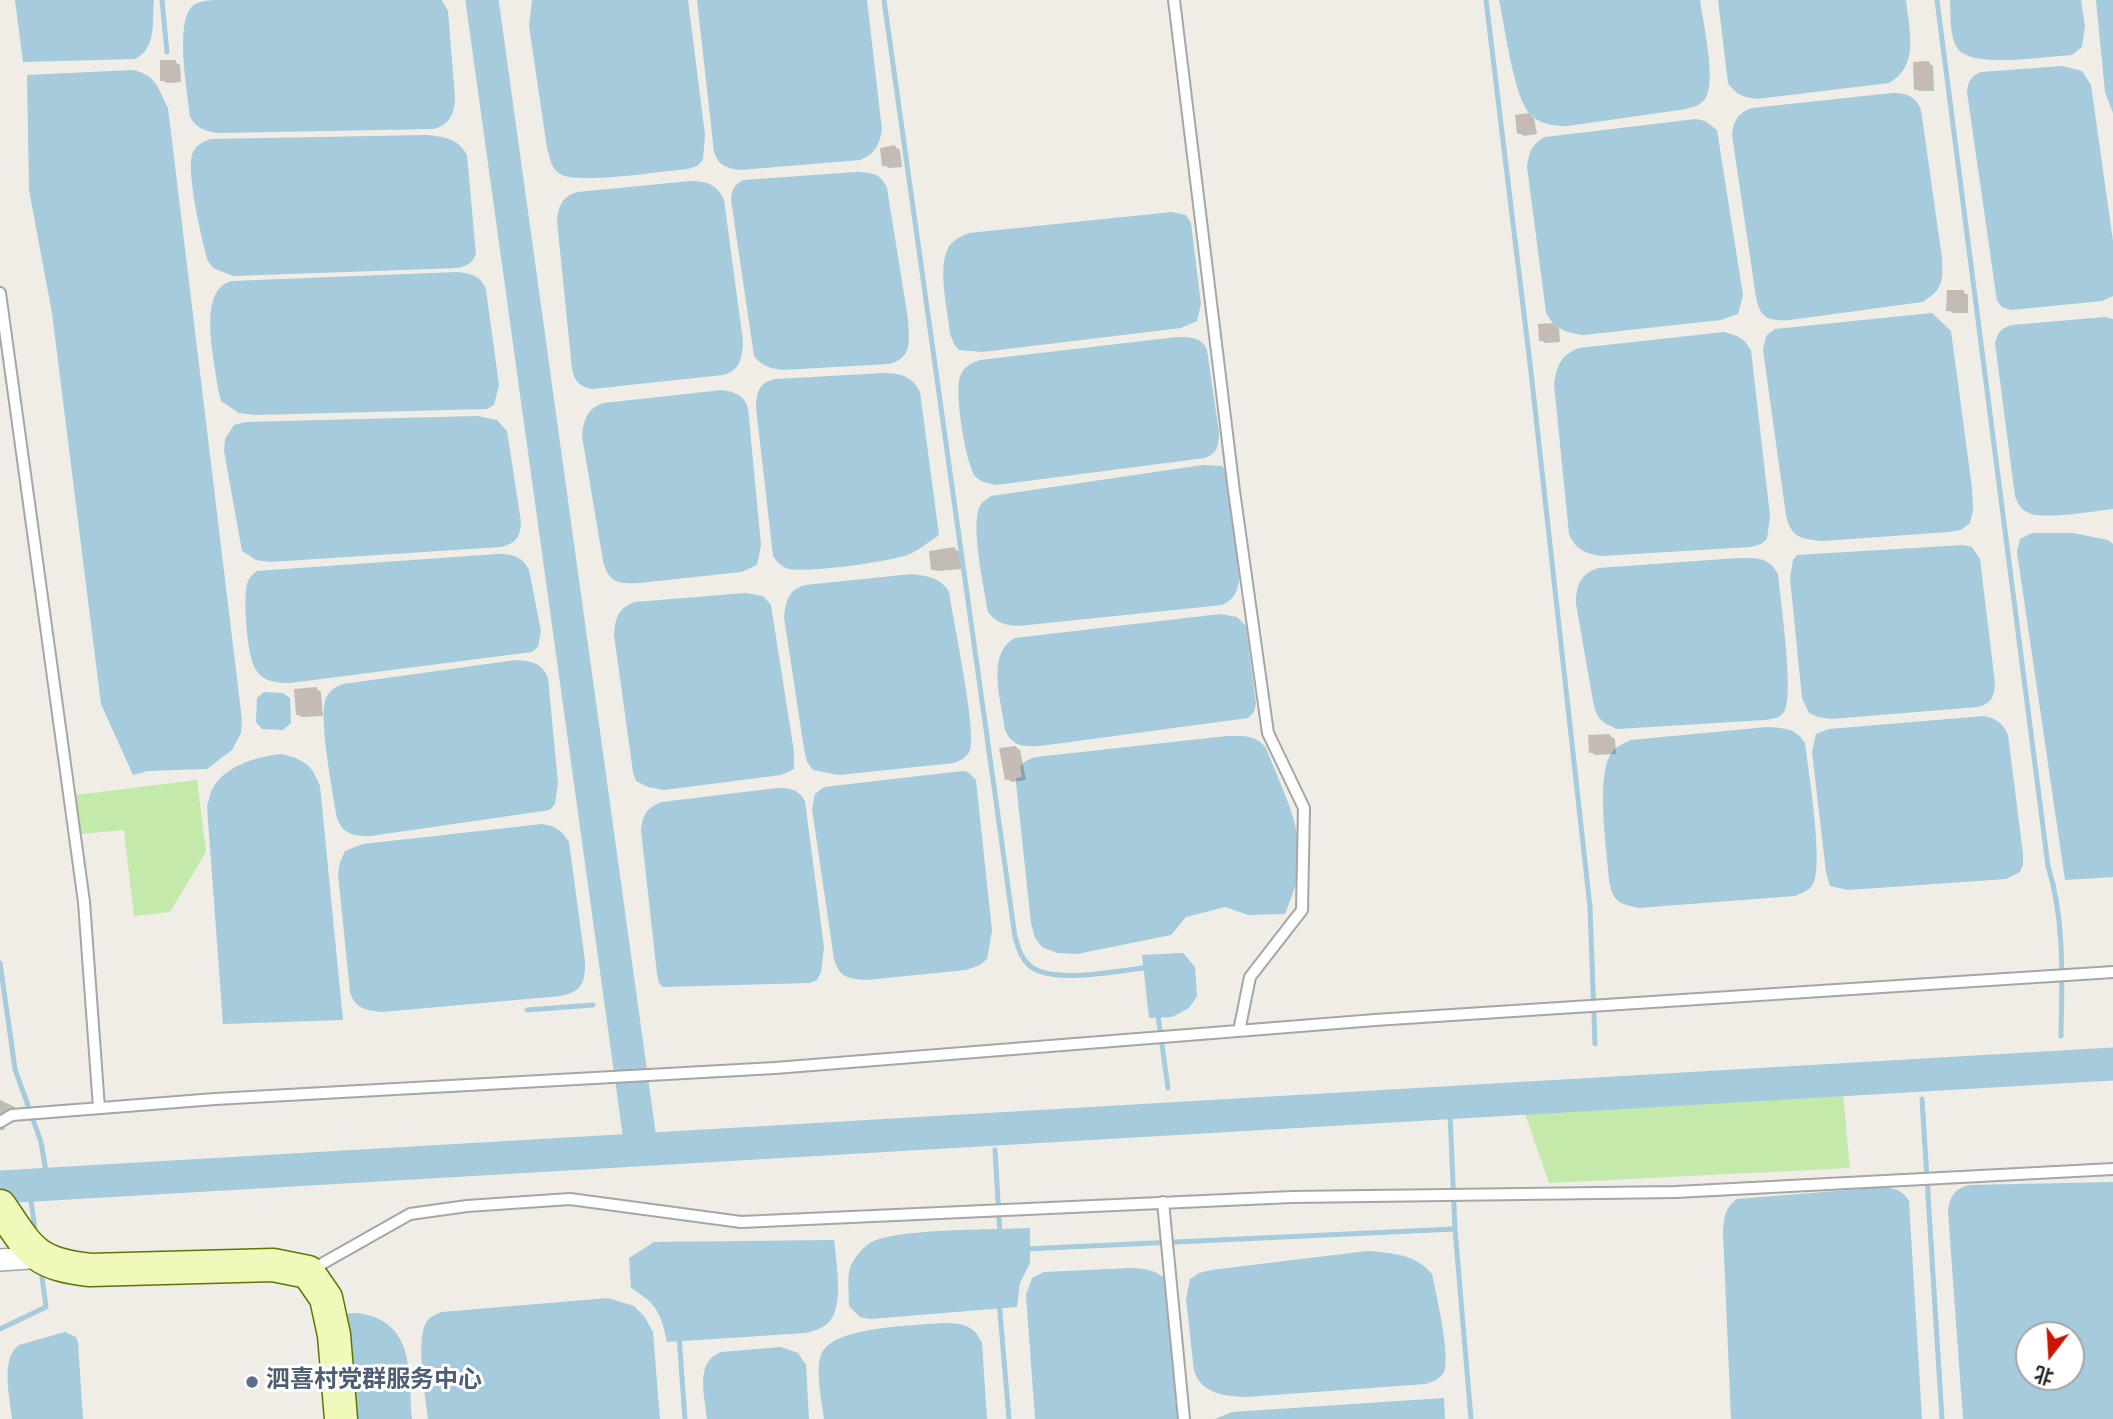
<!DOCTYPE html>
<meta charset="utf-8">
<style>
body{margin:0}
#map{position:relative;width:2113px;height:1419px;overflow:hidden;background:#efede5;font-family:"Source Sans 3","Noto Sans SC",sans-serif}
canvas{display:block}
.north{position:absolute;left:2015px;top:1321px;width:70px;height:70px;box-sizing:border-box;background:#fff;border:2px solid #a5a5a5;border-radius:50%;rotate:197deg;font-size:19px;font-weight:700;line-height:28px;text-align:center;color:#1f1f1f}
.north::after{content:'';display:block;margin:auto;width:24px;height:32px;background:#cc1501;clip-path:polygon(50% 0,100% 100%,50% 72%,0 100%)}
</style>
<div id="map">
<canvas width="2113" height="1419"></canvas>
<div class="north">北</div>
</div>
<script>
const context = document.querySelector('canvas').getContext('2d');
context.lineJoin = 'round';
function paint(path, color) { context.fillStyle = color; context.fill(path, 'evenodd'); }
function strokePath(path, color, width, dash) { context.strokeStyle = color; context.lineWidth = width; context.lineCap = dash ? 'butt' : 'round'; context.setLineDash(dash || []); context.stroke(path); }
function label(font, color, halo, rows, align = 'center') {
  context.font = font + ' "Source Sans 3","Noto Sans SC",sans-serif'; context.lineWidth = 6; context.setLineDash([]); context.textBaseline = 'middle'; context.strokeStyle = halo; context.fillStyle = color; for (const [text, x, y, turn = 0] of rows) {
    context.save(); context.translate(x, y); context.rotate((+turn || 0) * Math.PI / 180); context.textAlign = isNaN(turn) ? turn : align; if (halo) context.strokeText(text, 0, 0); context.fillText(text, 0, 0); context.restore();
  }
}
const grass = new Path2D(`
 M197 780 206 852 170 912 134 916 124 830 81 834 76 795Z
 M1843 1095 1850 1168 1549 1183 1523 1108Z`);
const water = new Path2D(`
 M15 0H154C152 22 157 48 135 59L23 62Z
 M442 0 448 11 455 98C454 114 450 125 433 129L218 133C205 131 197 129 190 117 188 93 173 17 195 4 203 0 214 0 223 0Z
 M532 0H688L705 135 703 160 697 166 688 169C662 171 583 184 562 175 551 170 550 158 547 148L529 26Z
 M697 0H867L882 130C879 145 875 154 860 160L740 170C726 168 718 165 714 152Z
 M1499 0H1700C1703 23 1717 81 1705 99 1700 106 1693 107 1686 109L1568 126C1555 126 1542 125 1532 116 1514 101 1505 26 1499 0Z
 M1718 0H1906C1909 29 1920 66 1889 83L1757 99C1743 97 1736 95 1728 83Z
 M1950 0H2081L2085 26 2082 47 2072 55C2048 56 1973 69 1958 49 1949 37 1951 14 1950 0Z
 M2096 0H2113V113L2105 92Z
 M2062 66 2082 71 2091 85 2113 241V296L2102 301 2011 310 2002 307 1997 301 1967 92C1968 81 1971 76 1981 72Z
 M133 70C156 75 158 88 168 108L242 720 241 733 232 750 207 769 148 771 133 775 101 704 52 313 29 190 27 75Z
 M1892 93C1906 93 1916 96 1921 110L1942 258C1943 280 1943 291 1922 302L1790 320C1769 321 1760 319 1756 297L1732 135C1734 121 1737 113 1752 108Z
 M1696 119 1705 121 1717 130 1743 295 1738 314 1721 320 1583 335C1566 332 1553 329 1546 312L1527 167C1529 152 1532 144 1545 137Z
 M427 135C445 137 459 139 467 155L476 254C472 264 468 265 458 268L233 276 213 268 208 261C202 241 185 169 193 152 197 144 203 142 211 139Z
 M855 172C870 172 881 173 887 188L908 319C909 340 913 358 889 364L782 370C769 368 762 366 754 356L731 200C732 189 734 185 743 180Z
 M690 181C706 181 717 184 724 200L743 341C742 358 741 370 723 375L592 389C579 386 575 382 572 369L557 221C559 205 562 196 578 192Z
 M1172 212 1186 215 1191 223 1201 304 1197 321 1181 328 982 352 959 350 954 344 950 334C948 310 936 265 950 245 955 239 962 236 969 233Z
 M457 272C471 274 481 275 486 290L499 385 494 405 487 409 255 415 239 413 221 401 218 389C215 361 196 289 232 281Z
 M1932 313 1951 331 1972 488 1973 510 1970 523 1961 530 1948 532 1823 541C1801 539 1791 538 1786 515L1763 350 1766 336 1775 329Z
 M2105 317 2113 319V509C2094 511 2044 520 2029 513 2021 510 2018 504 2015 496L1995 343C1998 332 2001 328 2012 325Z
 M1724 332C1737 335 1744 338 1751 350L1770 516 1767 539 1761 544 1751 547 1601 556C1585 553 1576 550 1569 534L1554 384C1557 365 1561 355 1579 348Z
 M1177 337C1190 337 1202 337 1207 350L1219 433C1218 447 1218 453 1205 458L996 485C989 483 982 483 976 477 966 467 954 391 960 377 963 367 971 363 980 360Z
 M883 373C900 373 912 376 920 392L939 535C929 542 918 551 907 555 888 562 807 573 789 569 781 567 777 562 773 556L756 407C757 391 759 382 776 379Z
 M722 390C735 392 744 395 748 408L761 545 757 565 741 572 639 583C618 584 609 583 603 561L582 436C584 419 587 408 604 403Z
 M477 416 497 420 507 431 521 522C520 538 516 543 501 547L270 562 256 560 242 551 224 451 225 439 234 425 245 422Z
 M1203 465 1222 466 1229 476 1239 580C1237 593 1234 599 1222 605L1018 626C1005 625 996 623 988 612 985 590 968 519 982 503 985 500 988 498 991 496Z
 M2032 533H2073L2108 540 2113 544V877L2065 880 2017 552 2020 539Z
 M1963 545 1972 547 1980 559 1995 683C1994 697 1992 703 1978 707L1831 719 1818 717 1809 713 1802 698 1790 578 1793 560 1797 555Z
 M497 554C512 554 522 556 529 570L541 631 538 647 532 652 290 683C278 683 263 682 256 670 247 658 243 599 247 584 249 578 252 575 257 571Z
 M1738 558C1756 558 1768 556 1778 574 1780 598 1795 696 1784 712 1780 718 1772 719 1765 720L1618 729C1601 723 1597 719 1593 701L1576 604C1576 586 1580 574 1598 568Z
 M912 574C928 576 941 578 949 592 953 620 977 731 970 750 967 758 961 760 954 763L839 775 813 770 807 762 804 749 784 617C786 601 788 590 805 585Z
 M745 593 763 596 771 605 794 752V769L781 775 664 790 648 787 636 781 633 772 614 635C615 618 619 607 635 602Z
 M1220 614 1237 617 1246 626 1256 704 1254 712 1248 718 1040 746C1023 747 1012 746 1005 730 1002 702 985 654 1015 638Z
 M516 660C532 661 542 663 548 678L558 783 555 804 550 810 371 836C355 836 343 835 337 818 333 793 318 717 326 698 330 690 335 687 343 684Z
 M264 692 283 693 290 698 291 723 283 730 262 729 256 722 257 698Z
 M1984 716C1997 719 2003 723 2008 735L2023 854V865L2020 872 2006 879 1848 890 1830 886 1826 872 1812 752 1816 734 1829 729Z
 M1767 727C1783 728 1796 728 1805 743 1808 769 1824 865 1813 884 1809 891 1802 893 1795 896L1638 908C1617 903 1613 901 1609 880 1607 851 1596 780 1610 755 1615 747 1622 744 1631 740Z
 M1227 736C1242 736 1256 734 1266 748 1279 782 1299 819 1300 857 1300 877 1292 896 1285 914L1248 915 1225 907 1186 917 1171 935 1077 954 1057 953 1042 947 1035 938 1031 923 1016 783C1017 768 1021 761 1036 757Z
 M282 754C305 760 311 764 320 786L343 1020 223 1024 207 807C209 800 210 792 214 786 227 765 259 756 282 754Z
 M962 771 968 772 976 780 992 931 987 959 980 965 966 970 866 980C848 979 839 977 834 959L812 809 815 794 824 787Z
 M777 788C790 788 798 789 805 801L824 947 821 972 817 980 810 983 663 987 659 983 657 974 641 830C643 815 647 807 662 802Z
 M542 824C556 826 562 831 569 842L585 961C585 982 583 991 561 996L382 1012C366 1010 355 1009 350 992L338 874 340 862 345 851 363 844Z
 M1183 953 1195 967 1197 996 1189 1008 1172 1017 1149 1018 1142 955Z
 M2113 1182V1419H1963L1948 1212C1950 1196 1954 1189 1969 1185ZM2029 1335H2071V1377H2029Z
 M1885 1187C1897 1189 1903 1191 1909 1201L1922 1419H1731L1723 1232C1724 1218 1725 1207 1737 1199Z
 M1030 1228V1263L1020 1283 1017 1307 870 1319 860 1317 849 1306C849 1295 847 1278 850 1268 853 1259 862 1248 870 1243 892 1228 999 1230 1030 1228Z
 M834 1240C836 1262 844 1304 830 1321 824 1328 814 1331 806 1333L667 1342C661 1313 657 1304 631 1288L629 1258 654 1242Z
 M1367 1251C1393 1253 1415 1254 1432 1274 1436 1293 1451 1357 1444 1372 1440 1379 1434 1381 1426 1384L1246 1397C1224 1396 1202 1394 1194 1371L1186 1299 1190 1279 1199 1273 1211 1270Z
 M1131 1268C1145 1269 1155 1269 1165 1279L1182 1419H1035L1026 1295 1032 1278 1044 1272Z
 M608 1298 634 1306 644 1316 653 1332 660 1419H428C426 1398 414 1335 428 1320 431 1316 437 1314 442 1312Z
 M358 1313C416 1322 408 1372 412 1419H348L338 1314Z
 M941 1323C960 1323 974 1324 982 1343L987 1419H824C822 1402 815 1370 821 1355 831 1326 914 1326 941 1323Z
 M65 1332 76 1337 78 1342 83 1419H12C10 1399 0 1358 19 1345Z
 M781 1347 798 1353 806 1365 809 1419H707C705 1397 694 1362 721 1352Z
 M1444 1398 1445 1419H1215L1232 1412Z`);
const shadow = new Path2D(`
 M175 62 180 65 181 82 167 83 162 80Z
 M1929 63 1933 66 1934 91H1920L1915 89Z
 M1530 115 1534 118 1537 134 1524 136 1519 133Z
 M895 147 900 150 902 167 889 168 884 165Z
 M1963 292 1968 295V313H1953L1948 310Z
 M1554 325 1559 328 1560 342 1545 343 1541 340Z
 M955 549 960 552 962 569 937 571 932 569Z
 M317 689 321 692 323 716 302 717 297 714Z
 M1610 736 1615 739 1616 754 1595 755 1591 752Z
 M1015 747 1020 750 1026 780 1012 782 1007 779Z
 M0 1100 15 1107 16 1117 5 1124 4 1130H0Z`);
const stream = new Path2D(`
 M162 0 167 52
 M884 0 1015 937C1019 949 1020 957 1030 966 1053 985 1121 970 1150 967
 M1486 0 1531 372 1590 907 1595 1044
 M1937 0 2048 866C2065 921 2062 979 2061 1036
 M0 963 15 1069 41 1142 48 1184
 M527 1010 593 1005
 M1158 1016 1168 1088
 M1922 1099 1942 1419
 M1450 1113 1455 1229 1471 1419
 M995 1150 1000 1234
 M31 1201 36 1236
 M1025 1249 1455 1229
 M999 1301 1009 1419
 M0 1329 46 1307 41 1270
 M679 1336 685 1419`);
const river = new Path2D(`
 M482 0 640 1140
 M0 1187 2113 1064`);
const building = new Path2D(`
 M160 60H176V81H160Z
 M1929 61 1930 89 1914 90 1913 62Z
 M1530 113 1533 132 1517 134 1515 115Z
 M895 145 898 165 882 166 880 148Z
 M1947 290H1964V311H1946Z
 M1554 323 1555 341H1539L1538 324Z
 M955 547 958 567 931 570 929 551Z
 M317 687 319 714 296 715 294 689Z
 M1610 734 1611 752 1589 753 1588 735Z
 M1016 746 1022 777 1005 780 999 748Z`);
const lane = new Path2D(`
 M1174 0 1234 491 1268 733 1304 808 1302 910 1250 977 1239 1031
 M0 293 84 902 99 1108
 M0 1122 12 1115 215 1099 775 1068 1375 1020 2113 972
 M1163 1202 1184 1419
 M311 1270 410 1214 467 1206 570 1199 741 1222 1292 1197 1676 1192 2113 1169`);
const street = new Path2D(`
 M0 1260 43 1257`);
const secondary = new Path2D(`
 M0 1206C30 1250 34 1264 90 1270L273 1265 308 1272 326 1298 334 1335 341 1419`);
const markers = [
 [252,1382,7,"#5c6f8a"]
];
const serviceNames = [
 ["泗喜村党群服务中心",266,1382]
];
paint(grass, '#c3e9ab');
paint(water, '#a5cbdd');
paint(shadow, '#0003');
strokePath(stream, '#a5cbdd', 5);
strokePath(river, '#a5cbdd', 33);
paint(building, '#c4bcb4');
strokePath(lane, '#a6a6a6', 14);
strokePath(street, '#a6a6a6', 24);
strokePath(secondary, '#5e7605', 35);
strokePath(lane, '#fff', 10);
strokePath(street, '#fff', 21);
strokePath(secondary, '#f0f9b9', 32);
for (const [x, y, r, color] of markers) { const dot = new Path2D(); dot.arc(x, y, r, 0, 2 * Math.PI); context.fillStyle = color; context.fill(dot); strokePath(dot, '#fff', 2.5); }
label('bold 24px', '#4e5e75', '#fff', serviceNames, 'left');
</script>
